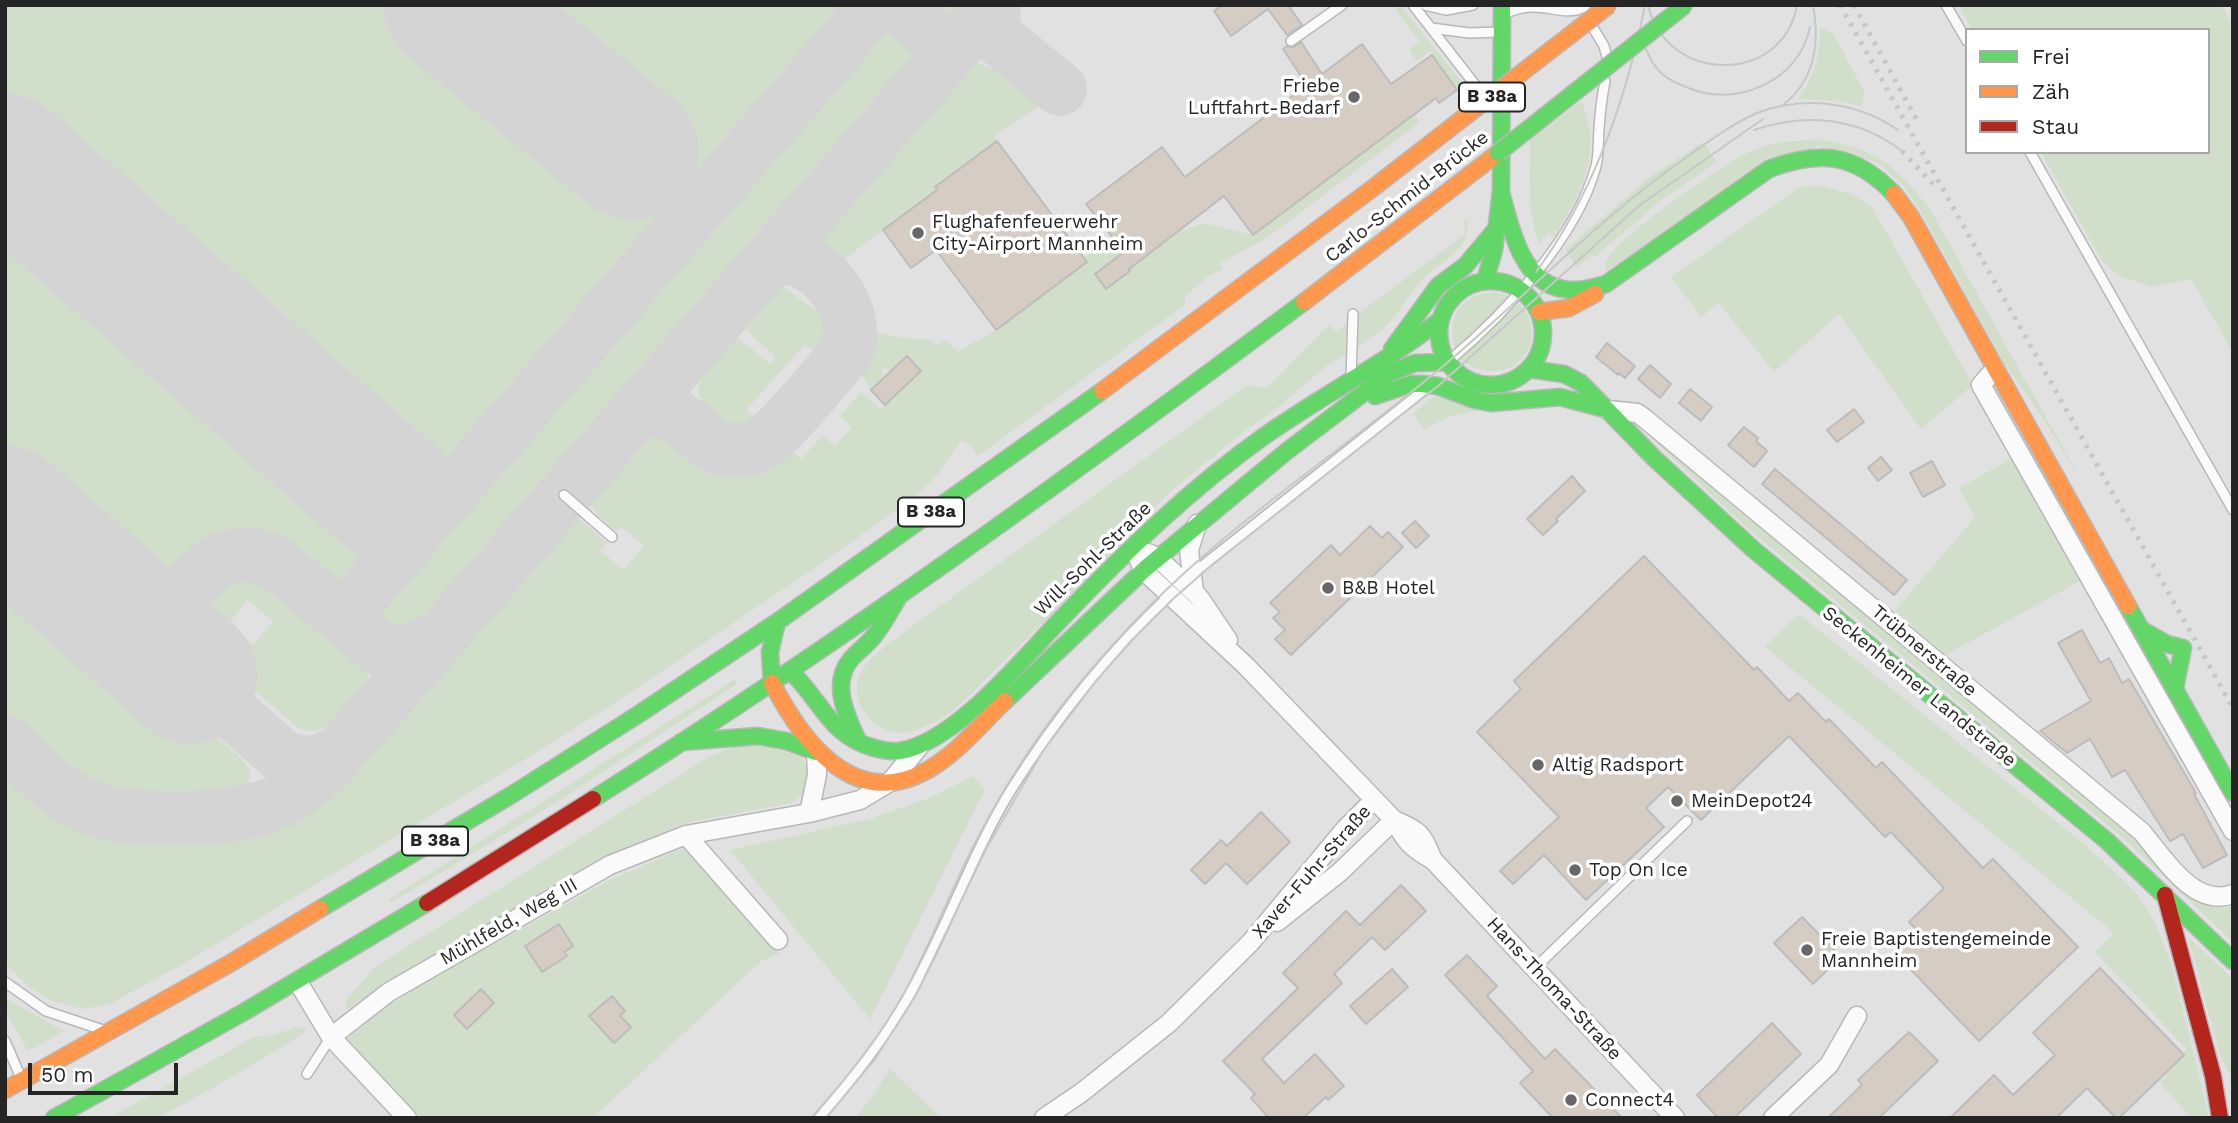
<!DOCTYPE html>
<meta charset="utf-8">
<style>
body{margin:0}
#map{position:relative;width:2238px;height:1123px;overflow:hidden;background:#e1e1e2;font-family:"Work Sans",sans-serif}
canvas{display:block}
.frame{position:absolute;inset:0;border:7px solid #252526;pointer-events:none}
.legend{position:absolute;left:1965px;top:28px;width:245px;height:126px;box-sizing:border-box;background:#fff;border:2px solid #a8a8a8;margin:0;padding:9px 12px;list-style:none;font-size:21px;color:#252526}
.legend li{display:flex;align-items:center;gap:14px;height:35px}
.legend b{width:35px;border:2px solid #a8a8a8}
.scale{position:absolute;left:28px;top:1063px;width:150px;height:32px;box-sizing:border-box;border:4px solid #252526;border-top:0;padding-left:9px;font-size:21px;line-height:24px;white-space:nowrap;color:#252526;-webkit-text-stroke:5px #fff;paint-order:stroke}
</style>
<div id="map">
<canvas width="2238" height="1123"></canvas>
<div class="frame"></div>
<ul class="legend">
<li><b style="height:9px;background:#63d668"></b>Frei</li>
<li><b style="height:9px;background:#ff974d"></b>Zäh</li>
<li><b style="height:9px;background:#b3261e"></b>Stau</li>
</ul>
<div class="scale">50 m</div>
</div>
<script>
const context = document.querySelector('canvas').getContext('2d');
context.lineJoin = 'round';
function paint(path, color) { context.fillStyle = color; context.fill(path, 'evenodd'); }
function strokePath(path, color, width, dash) { context.strokeStyle = color; context.lineWidth = width; context.lineCap = dash ? 'butt' : 'round'; context.setLineDash(dash || []); context.stroke(path); }
function label(font, color, halo, rows, align = 'center') {
  context.font = font + ' "Work Sans",sans-serif'; context.lineWidth = 7; context.setLineDash([]); context.textBaseline = 'middle'; context.strokeStyle = halo; context.fillStyle = color; for (const [text, x, y, turn = 0] of rows) {
    context.save(); context.translate(x, y); context.rotate((+turn || 0) * Math.PI / 180); context.textAlign = isNaN(turn) ? turn : align; if (halo) context.strokeText(text, 0, 0); context.fillText(text, 0, 0); context.restore();
  }
}
const green = new Path2D(`
 M5 5H874C897 25 920 34 919 67L470 582C460 593 421 629 407 631 400 631 394 627 387 625 379 622 369 621 362 616 327 591 298 540 251 536 232 535 211 542 196 552 180 563 165 588 143 583L5 464Z
 M925 5H972L953 27C942 27 928 16 925 5Z
 M1393 5H1400L1465 86 1459 91 1430 51 1417 61 1409 50 1419 41Z
 M1959 5H2222L2233 27V353L2191 279 2153 287 2121 277 2102 261 2041 152H2208V30H1972Z
 M1820 28 1833 33 1865 93 1861 107 1839 101 1798 99C1815 76 1820 56 1820 28Z
 M964 61C995 63 1019 87 1043 104L995 135 997 141 935 186 969 232 926 198 838 264 821 252V231L824 222Z
 M1582 101C1585 111 1589 123 1590 133 1594 173 1573 204 1555 237L1548 232 1539 244C1527 211 1530 174 1530 139Z
 M1414 115 1420 122 1267 238 1220 263 1223 269 1210 275 1185 296V304L1179 309 978 456 971 446 962 440 936 476 913 498 815 568 610 706 524 760 186 962 110 1004 83 1009 50 1000 32 989 5 964V761C26 779 47 803 71 817 112 840 179 833 225 829 242 828 261 828 278 821 293 815 306 807 319 797L570 511 607 543 600 551 624 570 644 546 621 527 616 531C608 524 594 515 591 503 586 482 633 433 654 430 678 427 688 444 706 455 733 471 762 463 786 446L801 459 823 435 835 446 852 427 840 416 861 392 881 410 921 371 907 356 890 372 884 366 880 371 885 376 871 390 855 365 865 350 872 332 911 339H931L936 346 946 340 958 352 996 330 1087 262 1084 258 1112 238 1134 265 1181 231 1204 223 1253 235Z
 M1818 139C1876 150 1894 163 1930 209L2083 484 2042 417 2004 363 1921 212 1904 186 1879 164 1851 152 1817 146 1607 270C1605 265 1604 265 1607 260 1616 238 1724 164 1749 152 1771 142 1794 141 1818 139Z
 M1703 142 1717 162 1664 198 1595 257 1592 254 1577 268 1565 250 1649 178Z
 M1824 186 1851 194 1872 207 1973 385 1921 429 1839 314 1774 372 1719 303 1701 317 1671 277 1800 187Z
 M1467 218C1474 247 1442 261 1425 277 1410 291 1401 310 1387 325 1379 334 1366 341 1356 348L1358 314 1460 238 1465 233 1464 221Z
 M781 285 820 314 826 323 824 341 814 351 805 344 746 410 756 419C736 434 726 429 707 417L698 390 711 351 725 332H730L771 364 776 357C746 330 724 319 766 286Z
 M1494 292 1511 296 1455 349C1446 317 1460 295 1494 292Z
 M1520 303C1555 347 1505 394 1460 359Z
 M1348 323 1346 354 1329 364 1272 412 1242 433 1172 490 1136 525 1141 531C1095 572 1050 616 1005 660 986 678 957 712 933 723 925 726 911 733 903 733 873 734 848 701 860 674 869 656 892 642 907 630L1247 385 1267 388 1330 324 1336 332Z
 M1436 395 1482 410C1460 413 1443 417 1425 430L1412 414Z
 M1635 420C1798 557 1961 695 2127 830 2157 854 2188 916 2233 907V942L2123 838 1747 528 1633 421Z
 M2013 458 2080 581 1946 655 1895 611 1975 517 1959 488Z
 M5 561 167 701 171 697 242 759 250 770 249 785C220 814 118 803 83 787 74 782 66 773 58 767 40 751 23 736 5 721Z
 M247 570 264 573 277 581 363 657C385 687 328 743 298 728L211 652 214 648 183 620C201 599 217 574 247 570ZM248 600 273 621 253 645 228 624Z
 M1799 614 2084 844 2120 877 2139 897 2154 920 2172 966 2209 1118H2192L2160 1083 2187 1049 2095 952 2114 933 1765 647Z
 M734 680 737 684 543 811 391 903 388 900Z
 M742 744H764L802 758 809 772 807 791 791 803 685 823 602 860 386 984 347 1009 346 1000 375 967 709 757Z
 M973 776 985 789 870 1019 730 850 870 819 929 798Z
 M689 846 779 954 761 961 593 1118H422L345 1041 380 1012 420 985 610 880Z
 M2188 937 2233 979V1081L2220 1055Z
 M5 998 64 1031 28 1051 5 1011Z
 M297 1027 306 1028 303 1033 295 1039 213 1088 157 1118H110L254 1037 274 1035Z
 M890 1069 941 1118H855L871 1098Z`);
const taxiway = new Path2D(`
 M897 5 940 42 943 53 942 62
 M994 5 993 25 999 39 1060 89
 M632 417C668 397 688 427 715 447 727 450 741 453 753 448 778 439 825 376 845 354 868 310 807 237 766 264
 M390 496 423 525
 M110 605C118 609 127 616 135 617 159 622 199 574 218 561 241 551 259 553 280 566L380 649C403 657 424 649 442 635
 M342 618 876 5
 M190 676 283 757C304 766 322 763 341 751
 M5 742C31 764 57 795 89 807 133 825 230 821 274 804 294 796 310 782 326 768L992 5`);
const runway = new Path2D(`
 M451 5 631 152
 M5 161 390 496
 M5 513 190 676`);
const building = new Path2D(`
 M1222 5H1288L1302 25 1287 35 1268 9 1231 36 1214 11Z
 M1301 42 1322 74 1362 44 1391 84 1432 55 1457 90 1439 103 1436 98 1253 235 1224 196 1129 269 1130 271 1106 289 1095 274 1124 252 1086 204 1162 147 1185 177 1307 85 1283 49 1287 46 1294 47Z
 M997 141 1087 262 996 330 936 250 911 268 883 230 937 190 935 187Z
 M1607 343 1635 366 1625 378 1619 373 1618 375 1596 357Z
 M907 356 921 371 885 405 871 390Z
 M1650 365 1671 384 1660 398 1638 379Z
 M1690 389 1712 407 1701 421 1679 403Z
 M1854 409 1864 422 1837 442 1827 430Z
 M1744 427 1758 438 1756 441 1767 451 1754 467 1728 445Z
 M1881 457 1892 470 1878 481 1868 468Z
 M1932 461 1945 485 1923 497 1910 473Z
 M1775 469 1907 580 1894 595 1762 484Z
 M1572 476 1585 491 1556 519 1558 521 1543 535 1527 519Z
 M1415 521 1429 536 1416 548 1402 533Z
 M1370 526 1382 538 1388 532 1403 547 1291 655 1275 639 1285 630 1273 618 1280 612 1270 603 1331 545 1340 555Z
 M1644 556 1754 670 1757 667 1789 701 1798 693 1826 722 1829 719 1876 768 1882 762 1983 868 1993 859 2078 947 1979 1041 1895 953 1918 931 1909 922 1944 888 1891 832 1885 837 1789 736 1701 820 1668 787 1646 808 1664 827 1586 900 1544 855 1513 884 1500 871 1559 817 1477 732 1521 689 1514 681Z
 M2082 630 2100 663 2109 658 2122 683 2129 679 2196 793 2194 794 2227 855 2203 868 2183 834 2170 841 2125 770 2112 777 2090 739 2067 753 2040 731 2091 701 2058 643Z
 M1261 812 1290 842 1247 884 1226 863 1205 884 1191 870 1221 840 1227 846Z
 M1401 885 1426 911 1385 950 1372 937 1334 974 1342 983 1262 1059 1284 1083 1315 1054 1344 1086 1328 1100 1326 1097 1303 1118H1269L1251 1098 1255 1094 1223 1061 1298 988 1283 973 1346 911 1360 925Z
 M1802 917 1841 957 1813 984 1774 943Z
 M559 924 573 946 564 952 567 956 542 972 525 946Z
 M1467 955 1497 986 1487 996 1545 1059 1555 1049 1622 1118H1553L1520 1083 1533 1071 1445 975Z
 M2100 968 2184 1055 2119 1118H2116L2087 1088 2056 1118H1950L1994 1075 2013 1095 2055 1055 2033 1033Z
 M1392 969 1408 987 1366 1024 1350 1006Z
 M481 989 494 1003 467 1029 454 1015Z
 M612 996 625 1011 620 1016 631 1027 614 1043 589 1016Z
 M1772 1023 1801 1054 1734 1118H1718L1697 1095Z
 M1909 1032 1938 1061 1879 1118H1828L1862 1085 1858 1080Z`);
const lane = new Path2D(`
 M1413 5 1483 95
 M1425 5 1446 10 1473 5
 M1946 5 1967 41
 M1504 14C1513 10 1521 7 1531 7 1551 6 1566 16 1585 7
 M1592 26 1604 46 1607 57
 M1431 28 1469 33 1499 32
 M1291 41 1342 5
 M2030 152 2233 510
 M1449 361C1505 314 1577 237 1596 166 1599 154 1598 141 1599 129 1600 112 1602 97 1605 81
 M1351 379 1353 314
 M564 495 612 537
 M1191 575 1424 390
 M1534 969 1687 821
 M5 982 46 1011 103 1030
 M5 1041 21 1078
 M307 1074 331 1037
 M819 1118C852 1080 882 1042 907 999 946 932 970 857 1011 790 1056 718 1109 652 1171 594`);
const street = new Path2D(`
 M1995 369 1981 385 2233 831
 M1608 410 1637 413 1643 417 2142 832C2163 857 2194 909 2233 894
 M1148 553 1157 557 1199 597 1228 640
 M1139 560 1143 570 1246 666 1394 820C1406 842 1411 848 1433 860L1675 1118
 M1194 592 1189 550 1197 524
 M809 813 817 775 816 752
 M1394 820C1422 832 1421 833 1433 860
 M686 835 778 940
 M1277 922 1340 872 1394 820
 M298 982 331 1037 407 1118
 M331 1037 389 992 610 865 686 835 809 813 860 800 890 782 919 747
 M1044 1118 1081 1093 1169 1023 1250 943 1346 828 1374 800
 M1773 1118 1829 1065 1857 1016`);
const fast = new Path2D(`
 M1501 192C1510 226 1521 282 1563 289 1578 292 1592 288 1606 284L1769 169C1820 150 1855 153 1894 194
 M1439 333a52 52 0 1 1 104 0a52 52 0 1 1-104 0Z
 M1485 281 1494 250 1501 190 1502 5
 M1392 349 1438 286 1465 266 1496 229
 M1529 369 1564 374 1581 383 1655 459 1754 550 2107 841 2233 961
 M1375 396 1411 384H1422L1438 386 1475 400 1491 403 1560 397 1605 409
 M2128 606 2233 793
 M2142 630 2167 644 2183 648 2175 688
 M790 671C821 699 828 735 874 748 882 750 892 752 900 751 956 742 1024 657 1062 618 1124 553 1190 489 1263 437 1321 396 1384 364 1440 320
 M772 683 770 652 777 622
 M1005 701 1146 568 1287 451 1390 373 1415 363 1447 362
 M858 741C847 716 830 684 851 659 858 651 867 645 874 636 884 624 891 609 900 595
 M681 742 758 736 786 741 816 752
 M593 799C838 645 1072 475 1304 302
 M320 909 513 794 639 714 777 622 1102 391
 M54 1118 244 1012 427 903`);
const slow = new Path2D(`
 M1894 194 1911 217 2128 606
 M1304 302 1498 153
 M1539 312 1569 308 1595 294
 M1102 391 1373 188
 M772 683C801 739 852 810 924 772 955 756 980 725 1005 701
 M5 1090 229 964 320 909`);
const jam = new Path2D(`
 M2165 895 2213 1076 2220 1118
 M427 903 593 799`);
const tram = new Path2D(`
 M1648 5C1666 84 1783 86 1797 5
 M1640 31C1644 45 1648 58 1658 70 1665 78 1676 83 1686 87 1735 109 1799 82 1810 27
 M1783 105C1815 80 1820 43 1813 5
 M1754 130C1806 113 1857 117 1902 151
 M1536 272C1594 193 1626 101 1645 5
 M811 1118C846 1079 879 1039 904 993 930 945 949 894 974 845 993 807 1017 767 1042 732 1079 681 1119 635 1165 591 1255 505 1361 437 1455 356 1534 288 1605 213 1691 154 1712 139 1734 123 1757 113 1805 95 1857 102 1898 130
 M826 1118 875 1059 916 995 986 849 1043 751 1096 681 1131 641 1173 599 1213 564 1438 386 1640 205 1763 119`);
const rail = new Path2D(`
 M1840 5 2233 708
 M1854 5 1918 122
 M1902 151 1933 184`);
const fastBridge = new Path2D(`
 M1498 153 1685 5`);
const slowBridge = new Path2D(`
 M1373 188 1609 5`);
const markers = [
 [1354,97,7,"#676768"],
 [918,233,7,"#676768"],
 [1328,588,7,"#676768"],
 [1538,765,7,"#676768"],
 [1677,801,7,"#676768"],
 [1575,870,7,"#676768"],
 [1807,950,7,"#676768"],
 [1571,1100,7,"#676768"]
];
const shields = [
 [1492,97,66],
 [931,512,66],
 [435,841,66]
];
const shieldNames = [
 ["B 38a",1492,97],
 ["B 38a",931,512],
 ["B 38a",435,841]
];
const poiNames = [
 ["Friebe",1340,86,"right"],
 ["Luftfahrt-Bedarf",1340,108,"right"],
 ["Flughafenfeuerwehr",932,222],
 ["City-Airport Mannheim",932,244],
 ["B&B Hotel",1342,588],
 ["Altig Radsport",1552,765],
 ["MeinDepot24",1691,801],
 ["Top On Ice",1589,870],
 ["Freie Baptistengemeinde",1821,939],
 ["Mannheim",1821,961],
 ["Connect4",1585,1100]
];
const streetNames = [
 ["Carlo-Schmid-Brücke",1407,197,-38],
 ["Will-Sohl-Straße",1093,559,-44],
 ["Trübnerstraße",1924,651,40],
 ["Seckenheimer Landstraße",1919,687,39],
 ["Xaver-Fuhr-Straße",1312,872,-49],
 ["Mühlfeld, Weg III",509,922,-30],
 ["Hans-Thoma-Straße",1554,989,47]
];
paint(green, '#d0deca');
strokePath(taxiway, '#d4d4d4', 54);
strokePath(runway, '#d4d4d4', 135);
paint(building, '#d5ccc4');
strokePath(building, '#bdbcbc', 2);
strokePath(lane, '#b8b8b9', 12);
strokePath(street, '#b8b8b9', 21);
strokePath(fast, '#b8b8b9', 19);
strokePath(slow, '#b8b8b9', 19);
strokePath(jam, '#b8b8b9', 19);
strokePath(lane, '#fafafb', 9);
strokePath(street, '#fafafb', 18);
strokePath(fast, '#63d668', 16);
strokePath(slow, '#ff974d', 16);
strokePath(jam, '#b3261e', 16);
strokePath(tram, '#c6c7c7', 2);
strokePath(rail, '#c6c7c7', 5, [3.5, 7]);
strokePath(fastBridge, '#b8b8b9', 19, []);
strokePath(slowBridge, '#b8b8b9', 19, []);
strokePath(fastBridge, '#63d668', 16);
strokePath(slowBridge, '#ff974d', 16);
for (const [x, y, r, color] of markers) { const dot = new Path2D(); dot.arc(x, y, r, 0, 2 * Math.PI); context.fillStyle = color; context.fill(dot); strokePath(dot, '#fff', 2.5); }
for (const [x, y, w] of shields) { const box = new Path2D(); box.roundRect(x - w / 2, y - 14.5, w, 29, 5); context.fillStyle = '#fff'; context.fill(box); strokePath(box, '#252526', 2); }
label('bold 18px', '#252526', null, shieldNames);
label('19px', '#252526', '#fff', poiNames, 'left');
label('19px', '#252526', '#fff', streetNames);
</script>
